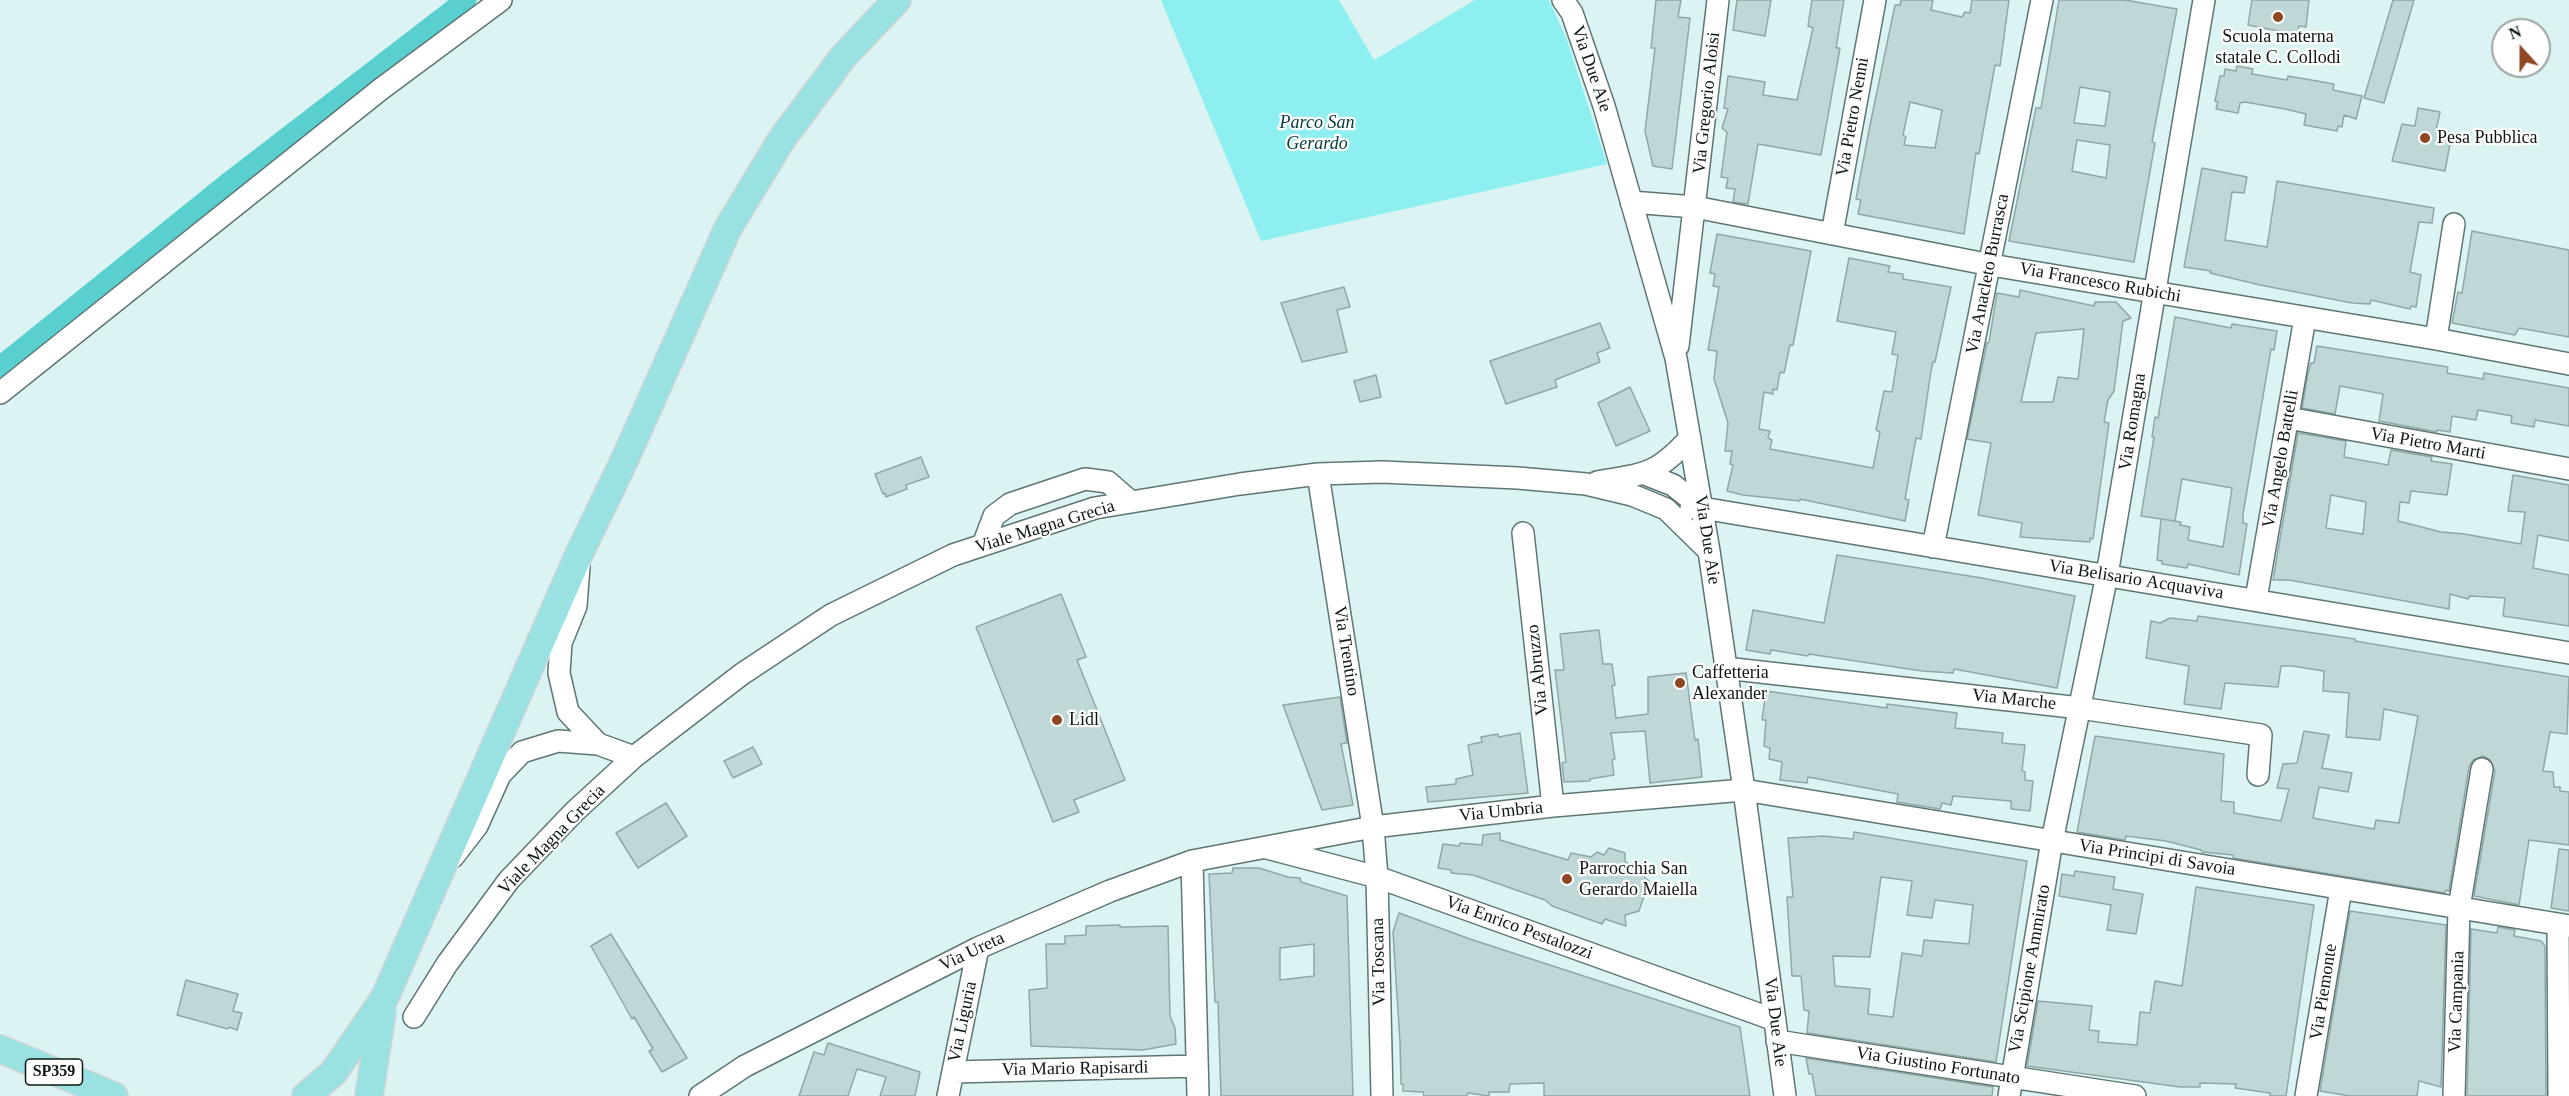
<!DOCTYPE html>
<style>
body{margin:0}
#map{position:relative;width:2569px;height:1096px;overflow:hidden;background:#dbf4f3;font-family:"Times New Roman",serif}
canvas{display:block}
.north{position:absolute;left:2491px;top:18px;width:60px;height:60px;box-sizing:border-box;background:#fff;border:2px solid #9ea2a2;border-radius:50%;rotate:339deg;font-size:16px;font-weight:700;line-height:24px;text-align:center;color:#0d1616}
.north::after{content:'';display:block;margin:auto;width:21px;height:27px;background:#8e4623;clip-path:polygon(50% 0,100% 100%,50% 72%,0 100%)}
</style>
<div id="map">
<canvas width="2569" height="1096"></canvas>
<div class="north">N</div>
</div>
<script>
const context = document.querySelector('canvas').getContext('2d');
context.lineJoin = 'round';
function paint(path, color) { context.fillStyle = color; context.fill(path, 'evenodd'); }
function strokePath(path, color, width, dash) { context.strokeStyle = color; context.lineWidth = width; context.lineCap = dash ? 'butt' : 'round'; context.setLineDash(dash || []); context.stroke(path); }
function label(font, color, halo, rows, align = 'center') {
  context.font = font + ' "Times New Roman",serif'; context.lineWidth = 4.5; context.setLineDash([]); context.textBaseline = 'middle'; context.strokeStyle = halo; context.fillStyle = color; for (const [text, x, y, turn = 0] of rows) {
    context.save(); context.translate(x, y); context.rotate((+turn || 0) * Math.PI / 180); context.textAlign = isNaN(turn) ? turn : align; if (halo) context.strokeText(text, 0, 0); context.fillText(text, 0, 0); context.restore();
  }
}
const green = new Path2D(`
 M1161 0H1339L1374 60 1475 0H1549L1567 40 1607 164 1261 241Z`);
const canal = new Path2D(`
 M0 367 232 180 466 0`);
const building = new Path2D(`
 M1656 0H1681L1678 17 1690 18 1672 169 1653 166 1645 131 1655 48H1651Z
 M1737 0H1771L1765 36 1733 30Z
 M1812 0H1844L1836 48H1840L1821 155 1758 144 1748 204 1733 202 1735 189 1726 188 1728 178 1721 177 1727 132 1722 128 1728 109 1724 108 1728 76 1765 82 1763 95 1797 100 1813 28 1808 26Z
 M1901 0H1933L1931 10 1962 17 1965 12 1970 13 1972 0H2009L2000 66 1995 65 1979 154 1976 153 1964 234 1858 214 1861 200 1856 199 1869 130 1895 5H1900ZM1910 102 1942 110 1935 148 1904 145 1906 137 1903 135Z
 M2059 0H2125L2177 9 2152 142 2155 143 2134 262 2009 241 2036 108H2041ZM2080 87 2110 92 2105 126 2074 123ZM2077 140 2110 145 2106 178 2072 171Z
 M2252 0H2309L2306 27 2299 26 2298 35 2248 25Z
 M2393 0H2414L2384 103 2364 98Z
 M2237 66 2253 69 2252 74 2287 80 2288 76 2334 84 2333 90 2362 96 2356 119 2344 115 2342 127 2338 126 2337 131 2304 125 2306 114 2285 109 2245 102 2240 103 2238 113 2216 109 2218 102 2215 101 2220 76H2224L2225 69 2236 71Z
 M2418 108 2440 112 2436 130 2452 133 2445 171 2392 161 2402 124 2415 126Z
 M2202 168 2247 177 2244 193 2232 192 2225 240 2267 247 2277 181 2434 208 2432 223 2419 222 2410 272 2421 275 2416 307 2411 306 2410 309 2371 300 2370 304 2352 303 2260 285 2210 273 2211 271 2184 267Z
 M2472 231 2569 250V337L2519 328 2515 335 2452 323 2458 292 2462 293Z
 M1717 234 1811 251 1793 345H1790L1784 373 1780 372 1777 390 1773 389V394L1764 392 1759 429 1770 431 1768 438 1772 440 1770 449 1873 468 1880 432 1876 430 1884 391 1892 392 1898 355 1892 354 1896 332 1837 321 1849 258 1890 266 1888 272 1903 274V279L1951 287 1935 362H1933L1931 371 1921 439 1916 438 1905 499 1909 500 1905 521 1800 499V501L1743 495 1727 491 1733 465 1730 464 1732 451H1725L1728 423 1714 379 1717 351 1708 350 1719 287 1713 286 1715 274 1710 273Z
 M1344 287 1350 307 1337 310 1347 352 1302 362 1281 303Z
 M2020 290 2094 306 2095 302H2116L2131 318 2123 321 2114 391 2108 400 2104 422 2109 423 2093 539 2090 538V542L2020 537 2022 523 1978 515 1991 443 1967 439 1987 343 1989 342 1997 293 2019 297ZM2084 329 2078 379 2058 377 2053 402H2021L2036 333Z
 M2175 317 2231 328 2232 324 2277 331 2274 350 2271 349 2243 514V523L2247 524 2239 575 2188 564 2187 568 2162 564V561L2157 560 2161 519 2181 522 2180 525 2190 527 2188 540 2223 547 2232 488 2182 479 2175 521 2141 516 2154 437H2152L2155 417 2158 418Z
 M1600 323 1610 348 1597 353 1600 362 1555 380 1557 387 1506 404 1490 361Z
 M2317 346 2448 367 2447 373 2483 379 2484 373 2569 388V426L2535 420 2534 427 2511 423 2512 416 2478 410 2476 420 2452 416 2450 432 2437 430V432L2379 421 2383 394 2340 386 2335 414 2302 408 2308 373 2311 363H2314Z
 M1376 375 1381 397 1360 402 1354 381Z
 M1630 387 1650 431 1616 446 1598 403Z
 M2298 433 2346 441 2344 457 2388 465 2391 450 2432 457 2431 461 2452 464 2447 495 2411 491 2409 503 2400 502 2398 521 2441 532 2464 534 2521 544 2525 512 2508 511 2513 475 2569 485V541L2538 535 2533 568 2569 575V626L2503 616 2505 598 2470 596 2468 599 2450 594 2449 609 2289 580H2273ZM2331 495 2366 502 2363 534 2326 528Z
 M921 457 929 477 906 485 907 489 886 497 885 493 883 494 875 474Z
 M1837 555 1982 578 2075 596 2057 688 1954 669 1953 673 1922 671 1809 654 1808 656 1771 650 1770 654 1746 650 1753 610 1824 623Z
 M1061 594 1086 657 1077 660 1125 780 1074 800 1079 812 1053 822 976 627Z
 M2198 616 2355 639V641L2569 677 2567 734 2550 732 2543 771 2553 772 2554 787H2560V791L2569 792V845L2529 840 2519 905 2474 896 2495 771 2490 760 2483 756 2473 760 2469 767 2449 891 2446 890 2445 893 2233 858V855L2202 852 2201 850 2166 841 2126 836 2125 840 2077 832 2095 736 2224 754 2221 801 2234 802V813L2281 821 2289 789 2277 788 2283 764 2297 763 2304 731 2329 735 2322 768 2352 773 2348 792 2319 787 2313 818 2374 829 2376 820 2399 823 2418 716 2384 709 2380 740 2346 737 2349 693 2323 691 2324 671 2292 666H2281L2278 687 2225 683 2221 709 2184 704 2189 666 2146 658 2151 621 2160 623 2170 618 2197 621Z
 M1599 630 1603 664H1612L1615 685 1612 686 1616 718 1648 714V677L1686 673 1695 740 1698 739 1702 777 1650 783 1645 731 1611 733 1615 759 1612 760 1614 775 1590 779V781L1564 782 1562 763 1566 762 1555 670H1564L1560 634Z
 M1766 691 1887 708V704L1957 713 1955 728 2003 733 2002 743 2025 745 2022 771 2025 772V780L2033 781 2030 811 2011 809V801L1953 796 1951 805 1942 803 1940 809 1897 802 1898 794 1808 777 1807 783 1780 780 1782 762 1769 759 1770 748 1764 746 1766 720H1762Z
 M1340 697 1347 743 1341 744 1353 805 1322 810 1283 705Z
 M1520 733 1528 793 1428 802 1426 787 1456 784V779L1473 775 1468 745 1482 742 1481 737 1498 734 1499 737Z
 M753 747 762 764 733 778 724 761Z
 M666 803 687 836 638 868 616 833Z
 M1854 832 2027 861 1996 1062 1807 1033 1809 1011 1804 1010 1801 976H1792L1787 897H1793L1788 838 1823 836 1853 839ZM1881 877 1912 881 1907 915 1932 918 1935 900 1973 905 1969 944 1924 940 1922 956 1902 953 1893 1017 1868 1014 1870 989 1835 986 1833 956 1870 957Z
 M1500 833V840L1568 860 1571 853 1591 857 1597 852 1604 855 1609 848 1625 853V861L1649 881 1639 911 1625 915 1626 926 1605 919 1602 924 1552 906 1545 900 1473 875 1451 873V870L1438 868 1443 844 1459 846 1460 843 1482 845 1483 835Z
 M2559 849 2569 850V911L2551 908Z
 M1233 868H1259L1288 877 1300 878 1301 882 1347 896 1353 1096H1221L1218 1002H1215L1209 874 1232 873ZM1314 944V976L1280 980V948Z
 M2075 871 2115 877 2113 889 2143 894 2136 934 2107 930 2111 905 2059 896 2062 874 2074 876Z
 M2196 887 2314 905 2286 1096H2270V1093L2235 1088 2236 1084 2200 1083V1087H2180L2027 1066 2038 1001 2092 1006 2089 1030 2099 1031 2098 1042 2137 1045 2140 1012 2150 1013 2155 981 2182 986Z
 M2350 911 2446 925 2441 1087 2419 1081 2417 1096H2350L2320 1091Z
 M1399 913 1470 939 1740 1027 1750 1096H1544V1083L1510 1084 1509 1092H1489V1096L1468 1093 1467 1096H1424L1423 1092 1403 1091V1084H1401L1400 1042 1393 932Z
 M1120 925V927L1168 926 1170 1016 1175 1028 1176 1044 1143 1050 1031 1046 1029 990 1047 988 1046 944H1065V936L1086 935V926Z
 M2498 927 2515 930 2514 936 2541 941 2545 946 2546 1096H2467L2471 929 2497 933Z
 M611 934 687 1058 662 1072 649 1051 653 1049 634 1017 632 1019 591 946Z
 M186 980 238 994 233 1011 242 1013 237 1030 229 1027 228 1029 177 1015Z
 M828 1043 920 1072 915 1096H880L886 1077 857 1069 848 1096H799L814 1052 824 1055Z
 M1806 1058 1993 1087 1992 1096H1816L1812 1074H1809Z`);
const minor = new Path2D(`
 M1563 0 1572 13 1604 106 1676 358 1709 551 1744 790 1785 1096
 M1631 202 1695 207 1991 265 2436 339 2569 364
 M1832 234 1875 0
 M2436 339 2454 224
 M1678 346 1718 0
 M0 393 381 89 501 0
 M2288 418 2569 469
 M1318 474 1373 827 1377 877 1382 1096
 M1645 474 1673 485 1702 508
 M1597 482C1645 474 1656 475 1690 438
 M1691 508H1702L2569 653
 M1523 533 1553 806
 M983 545 994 516 1010 504 1085 479 1108 482 1131 502
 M1933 547 2042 0
 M579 566 576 606 561 643 559 673 568 712 598 744
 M2256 599 2305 318
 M1725 668 2080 708 2261 735 2258 775
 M1267 848 1377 877 1775 1020
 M453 857 477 826 500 775 522 752 558 741 598 744 634 757
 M1192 861 1198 1096
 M2558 924 2559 1096
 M414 1017 447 964 509 880 574 812 634 757 742 674 831 615 953 555 1095 508 1240 484 1318 474 1382 472 1518 478 1586 484 1632 495 1666 509 1709 551
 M1777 1041 2135 1096
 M953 1072 1197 1066
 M700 1096 745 1066 978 948 1110 891 1192 861 1373 827 1553 806 1744 790 2569 926
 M948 1096 978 948
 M2009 1096 2052 841 2107 575 2204 0
 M2306 1096 2341 889
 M2454 1096 2459 908 2482 769`);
const major = new Path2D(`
 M0 1049 114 1096
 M306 1096 334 1072 385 997 580 552 625 459 728 228 782 139 843 57 897 0
 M369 1096 382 1012`);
const markers = [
 [2278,17,6,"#8e4623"],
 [2425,138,6,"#8e4623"],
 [1680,683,6,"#8e4623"],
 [1057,720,6,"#8e4623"],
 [1567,879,6,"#8e4623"]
];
const shields = [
 [54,1072,57]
];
const shieldNames = [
 ["SP359",54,1072]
];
const poiNames = [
 ["Scuola materna",2278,37,"center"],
 ["statale C. Collodi",2278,58,"center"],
 ["Pesa Pubblica",2437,138],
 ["Caffetteria",1692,673],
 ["Alexander",1692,694],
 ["Lidl",1069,720],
 ["Parrocchia San",1579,869],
 ["Gerardo Maiella",1579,890]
];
const streetNames = [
 ["Via Due Aie",1591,69,71],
 ["Via Gregorio Aloisi",1707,103,-84],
 ["Via Pietro Nenni",1853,117,-80],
 ["Via Anacleto Burrasca",1988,274,-79],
 ["Via Francesco Rubichi",2100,283,10],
 ["Via Romagna",2133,422,-81],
 ["Via Pietro Marti",2428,444,10],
 ["Via Angelo Battelli",2281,459,-80],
 ["Viale Magna Grecia",1045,527,-17],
 ["Via Due Aie",1707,540,81],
 ["Via Belisario Acquaviva",2136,580,9],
 ["Via Trentino",1346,651,81],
 ["Via Abruzzo",1538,670,-96],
 ["Via Marche",2014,700,6],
 ["Via Umbria",1501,812,-6],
 ["Viale Magna Grecia",552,840,-46],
 ["Via Principi di Savoia",2157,858,9],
 ["Via Enrico Pestalozzi",1519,928,20],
 ["Via Ureta",972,952,-25],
 ["Via Toscana",1379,962,-91],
 ["Via Scipione Ammirato",2030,969,-80],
 ["Via Piemonte",2324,992,-81],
 ["Via Campania",2457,1002,-88],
 ["Via Liguria",963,1022,-78],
 ["Via Due Aie",1775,1022,83],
 ["Via Giustino Fortunato",1938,1066,9],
 ["Via Mario Rapisardi",1075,1069,-1]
];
const parkNames = [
 ["Parco San",1317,123],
 ["Gerardo",1317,144]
];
paint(green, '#8defef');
strokePath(canal, '#5acfcf', 21);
paint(building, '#bfd7d6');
strokePath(building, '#90a7a7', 1.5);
strokePath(minor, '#5f7575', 24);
strokePath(major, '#d3d5d5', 30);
strokePath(minor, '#fff', 21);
strokePath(major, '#9ae1e1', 27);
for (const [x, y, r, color] of markers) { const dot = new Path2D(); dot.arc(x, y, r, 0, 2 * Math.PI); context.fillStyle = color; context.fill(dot); strokePath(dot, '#fff', 2); }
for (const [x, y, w] of shields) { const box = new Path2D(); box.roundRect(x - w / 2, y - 13, w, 26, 4.5); context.fillStyle = '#fff'; context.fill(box); strokePath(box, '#0d1616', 1.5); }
label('bold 16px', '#0d1616', null, shieldNames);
label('18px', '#0d1616', '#fff', poiNames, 'left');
label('18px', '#0d1616', '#fff', streetNames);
label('italic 18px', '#003a3b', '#fff', parkNames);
</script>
